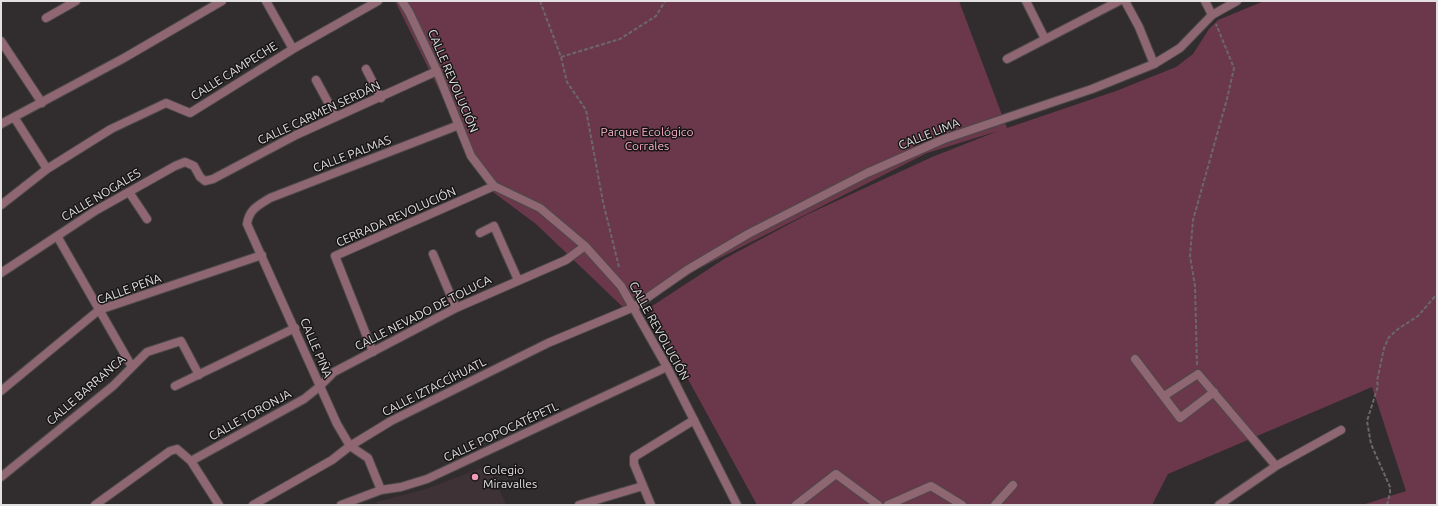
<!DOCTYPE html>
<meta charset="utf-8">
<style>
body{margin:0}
#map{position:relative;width:1438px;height:506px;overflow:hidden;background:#312c2d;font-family:Ubuntu,sans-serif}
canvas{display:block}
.frame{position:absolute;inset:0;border:2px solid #e3e0e1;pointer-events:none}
</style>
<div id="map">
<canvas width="1438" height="506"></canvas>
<div class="frame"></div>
</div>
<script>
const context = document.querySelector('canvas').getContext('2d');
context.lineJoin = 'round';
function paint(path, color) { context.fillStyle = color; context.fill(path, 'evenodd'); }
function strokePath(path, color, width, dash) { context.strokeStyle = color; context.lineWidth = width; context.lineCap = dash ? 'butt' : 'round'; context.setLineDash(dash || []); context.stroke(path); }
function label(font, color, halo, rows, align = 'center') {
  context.font = font + ' Ubuntu,sans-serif'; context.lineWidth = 3; context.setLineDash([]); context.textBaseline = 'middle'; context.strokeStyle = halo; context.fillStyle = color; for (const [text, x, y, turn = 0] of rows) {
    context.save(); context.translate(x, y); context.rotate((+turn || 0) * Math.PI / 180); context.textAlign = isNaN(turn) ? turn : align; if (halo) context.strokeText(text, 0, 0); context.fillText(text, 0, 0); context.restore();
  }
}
const built = new Path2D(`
 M487 466 506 503 501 505H378L376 502 426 489Z`);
const green = new Path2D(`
 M395 1H959L1007 128 1116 91 1176 67 1193 54 1209 29 1218 20 1264 1H1437V505H1362L1406 491 1372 387 1168 474 1152 505H757L649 308 724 259 806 215 932 157 998 131 927 153 698 269 629 313 536 224 489 189 467 151 458 128Z`);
const path = new Path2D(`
 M540 1 561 57 567 82 586 110 603 202 619 267
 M561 57 620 39 656 16 665 1
 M1197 365 1195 286 1190 256 1193 220 1227 99 1234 68 1216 24
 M1387 505 1390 493V487L1371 444 1367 421 1378 386 1377 381 1384 348 1389 337 1398 329 1418 316 1437 294`);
const minor = new Path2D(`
 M266 1 293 49
 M1026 1 1045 39
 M1125 1 1139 27 1154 64
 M1205 1 1212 15
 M46 18 76 1
 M1 41 42 103
 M1007 59 1119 1
 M366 69 381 98
 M316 80 336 117
 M14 117 47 169
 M1 124 124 58 222 1
 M129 192 147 219
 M1 205 47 169 111 129 166 103 190 113 293 49 378 1
 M480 233 494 226 518 280
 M57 236 132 367
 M433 254 456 308
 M1 273 95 211 175 166 185 162 194 166 200 177 205 181 213 179 296 135 437 71
 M373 352 335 256 494 186
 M1135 359 1180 418 1214 392
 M175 386 295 328
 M1 391 99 310 262 255
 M1164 396 1198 374 1276 466
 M191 461 304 399 319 387 334 372 456 308 566 260 585 246
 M1 477 113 386 147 352 181 341 199 375
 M381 490 368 458 350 446 337 424 247 224C249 209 259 205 270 198L459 125
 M95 505 170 451 177 449 191 461 219 505
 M253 505 332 460 350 446 391 421 548 343 634 307
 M341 505 381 490 401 487 427 479 667 367
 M579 505 643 486
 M651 505 634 464V457L694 420
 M796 505 836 474 878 505
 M888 505 931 486 962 505
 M995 505 1013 485
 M1219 505 1276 466 1341 430`);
const tertiary = new Path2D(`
 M402 1 409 12 437 71 471 156 494 186 540 208 585 246 621 286 667 367 737 505
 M634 307 687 270 748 234 867 173 944 139 1092 89 1154 64 1180 48 1212 15 1237 1`);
const markers = [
 [475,477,4,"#ef9ab7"]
];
const streetNames = [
 ["CALLE CAMPECHE",234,71,-32],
 ["CALLE REVOLUCIÓN",453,81,67],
 ["CALLE CARMEN SERDÁN",319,113,-25],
 ["CALLE LIMA",929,134,-22],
 ["CALLE PALMAS",352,154,-21],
 ["CALLE NOGALES",101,195,-31],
 ["CERRADA REVOLUCIÓN",396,217,-24],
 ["CALLE PEÑA",129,289,-20],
 ["CALLE NEVADO DE TOLUCA",423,313,-27],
 ["CALLE REVOLUCIÓN",659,331,61],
 ["CALLE PIÑA",316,348,67],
 ["CALLE IZTACCÍHUATL",434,387,-27],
 ["CALLE BARRANCA",86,390,-41],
 ["CALLE TORONJA",250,415,-29],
 ["CALLE POPOCATÉPETL",501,432,-25]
];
const parkNames = [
 ["Parque Ecológico",647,132],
 ["Corrales",647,146]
];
const poiNames = [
 ["Colegio",483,470],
 ["Miravalles",483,484]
];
paint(built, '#3e3236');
paint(green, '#6a384a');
strokePath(minor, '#4d494a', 10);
strokePath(tertiary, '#4d494a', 10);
strokePath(path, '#6c6768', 2, [4, 2]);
strokePath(minor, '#8e6773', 8);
strokePath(tertiary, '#8e6773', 8);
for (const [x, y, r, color] of markers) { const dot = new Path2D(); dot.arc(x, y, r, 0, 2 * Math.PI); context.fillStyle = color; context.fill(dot); strokePath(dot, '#171515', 1.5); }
label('12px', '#e3e0e1', '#171515', streetNames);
label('12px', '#f9b1c8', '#171515', parkNames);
label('12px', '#e3e0e1', '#171515', poiNames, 'left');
</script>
